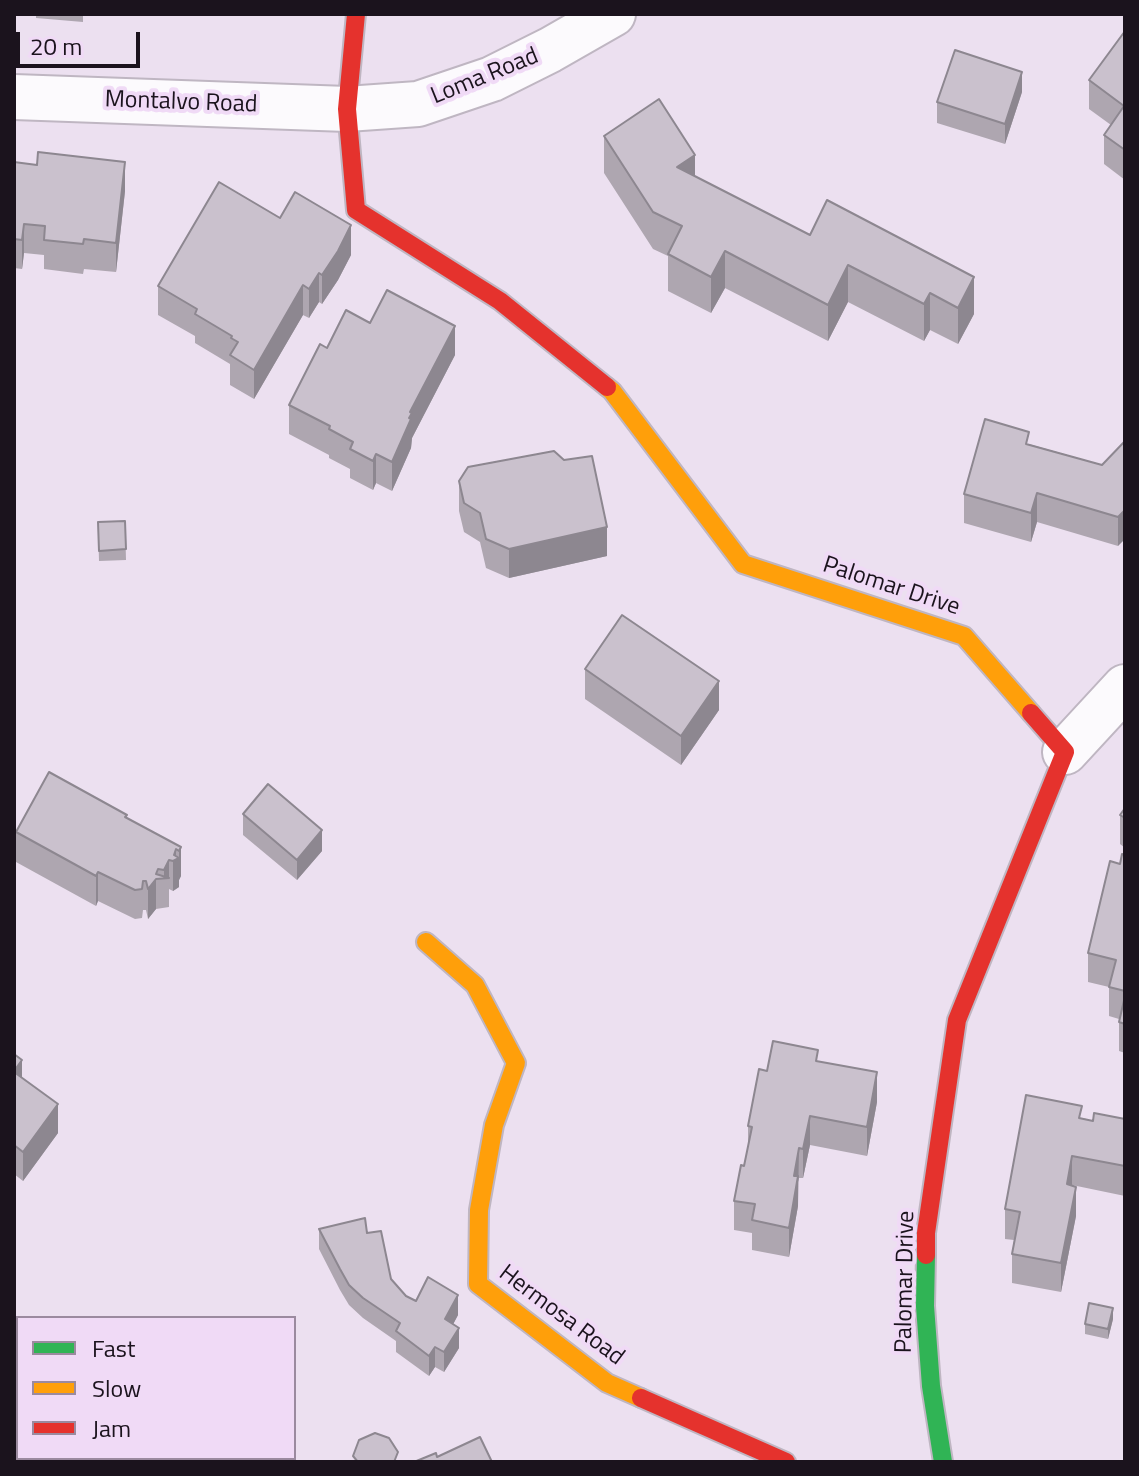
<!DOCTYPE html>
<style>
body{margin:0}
#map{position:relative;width:1139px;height:1476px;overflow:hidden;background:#ece0f0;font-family:"Titillium Web",sans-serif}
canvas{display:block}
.frame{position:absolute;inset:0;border:16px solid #1b131d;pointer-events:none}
.legend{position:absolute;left:16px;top:1316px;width:280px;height:144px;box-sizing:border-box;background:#f0daf6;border:2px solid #9b8a9f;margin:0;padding:10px 14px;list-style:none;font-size:24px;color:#1b131d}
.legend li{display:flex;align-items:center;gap:16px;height:40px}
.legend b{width:40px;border:2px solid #9b8a9f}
.scale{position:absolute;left:16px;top:32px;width:124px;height:36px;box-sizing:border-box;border:4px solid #1b131d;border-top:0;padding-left:10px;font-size:24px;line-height:28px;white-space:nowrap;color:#1b131d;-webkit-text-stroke:6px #f0daf6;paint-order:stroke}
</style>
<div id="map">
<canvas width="1139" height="1476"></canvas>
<div class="frame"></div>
<ul class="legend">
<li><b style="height:10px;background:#30b455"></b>Fast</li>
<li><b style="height:10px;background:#ff9f0a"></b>Slow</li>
<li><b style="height:10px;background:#e5322d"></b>Jam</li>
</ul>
<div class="scale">20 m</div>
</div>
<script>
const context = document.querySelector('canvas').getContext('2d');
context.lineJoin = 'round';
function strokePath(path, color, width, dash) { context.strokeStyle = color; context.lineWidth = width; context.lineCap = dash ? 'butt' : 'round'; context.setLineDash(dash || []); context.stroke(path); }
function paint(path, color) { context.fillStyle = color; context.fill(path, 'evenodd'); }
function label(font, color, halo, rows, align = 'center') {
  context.font = font + ' "Titillium Web",sans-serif'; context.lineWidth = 8; context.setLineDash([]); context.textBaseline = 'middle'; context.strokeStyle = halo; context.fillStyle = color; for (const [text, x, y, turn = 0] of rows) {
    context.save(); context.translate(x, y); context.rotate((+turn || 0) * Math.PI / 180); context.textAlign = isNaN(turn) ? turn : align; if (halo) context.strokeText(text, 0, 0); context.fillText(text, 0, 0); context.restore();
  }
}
const street = new Path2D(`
 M14 97 347 109 418 104 492 79 550 50 613 14
 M1065 752 1125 687`);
const fast = new Path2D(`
 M926 1255 925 1306 931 1386 943 1462`);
const slow = new Path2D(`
 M607 387 612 391 743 564 964 636 1031 713
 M426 942 475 985 516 1063 494 1125 479 1210 478 1284 607 1383 641 1398`);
const jam = new Path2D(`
 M356 14 347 109 356 210 500 301 607 387
 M926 1255V1233L957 1020 1065 752 1031 713
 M641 1398 786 1462`);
const wall = new Path2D(`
 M36 14H83V22L36 18Z
 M1125 31V180L1104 164V135L1111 125 1089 109V80Z
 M1022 92 1005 144 937 123V102Z
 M604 136 695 176 810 235 974 314 958 344 930 330 924 341 848 302 828 341 725 288 711 313 668 291V256L653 249 604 173Z
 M14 162 125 191 116 272 84 269 83 274 44 269V255L24 253 22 269 14 268Z
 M280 218 351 255 338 280 322 304 319 302 309 318 303 315 254 399 230 385V364L195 343V336L158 315V286Z
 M370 323 455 355 412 438 411 448 392 491 376 483 373 490 350 478V469L329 458V455L289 434V405Z
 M1125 441 1118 546 1037 522 1031 542 964 523V494L1029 444 1102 465Z
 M459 481 607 556 509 578 486 568 480 542 464 532 459 511Z
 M125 521 126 560 99 561 98 522Z
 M585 669 719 710 681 765 585 699Z
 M1125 808V848L1120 844V815Z
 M243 814 322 851 297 880 243 835Z
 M127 818 181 847V876L179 880V887L173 891 169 889V907L156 909 148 919 146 910H143L142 918 135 919 98 901 96 906 16 862V832Z
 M1125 855V1053L1119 1051V1019L1109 1016V987L1088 982V953L1120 864Z
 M14 1054 22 1078 58 1133 23 1181 14 1174Z
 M818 1061 877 1102 867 1156 810 1145 803 1178H799L798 1182V1206L789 1257 752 1250V1233L734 1230V1201L748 1148V1126L767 1071Z
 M1082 1118 1093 1121 1125 1119V1196L1072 1185 1076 1216 1061 1292 1012 1283V1254L1014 1240 1005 1239V1209Z
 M319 1229 367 1233 391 1279 406 1296 416 1301 458 1315 453 1324 459 1348 444 1372 435 1367 429 1376 396 1352V1341L363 1318 349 1305 340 1290 319 1249Z
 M1113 1319 1108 1339 1085 1334V1324Z
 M1125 1322V1343H1123V1332Z`);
const shadedWall = new Path2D(`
 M1022 72V92L1005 144V124Z
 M695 155V192L677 167Z
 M125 162V191L116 272V243Z
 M24 224V253L22 269V240Z
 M351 225V255L338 280 322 304V275Z
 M725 251V288L711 313V277Z
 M848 265V302L828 341V305Z
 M319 273V302L309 318V289Z
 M974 277V314L958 344V308Z
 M303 285V315L254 399V370Z
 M930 293V330L924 341V304Z
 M455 326V355L412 438 411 448 392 491V462L410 412Z
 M376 454V483L373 490V461Z
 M1037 493V522L1031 542V513Z
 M1125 510V539L1118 546V517Z
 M607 527V556L509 578V549Z
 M719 681V710L681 765V736Z
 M322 830V851L297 880V860Z
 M181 847V876L179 880V851Z
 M176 849V860L179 858V887L173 891V861Z
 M169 860V878H164V870Z
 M98 872V901L96 906V876Z
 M156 879V909L148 919V889Z
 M22 1060V1089L14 1100V1071Z
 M877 1072V1102L867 1156V1127Z
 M58 1104V1133L23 1181V1152Z
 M810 1116V1145L803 1178V1149Z
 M799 1148 798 1206 789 1257V1228L794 1176Z
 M1072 1156V1185L1067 1184Z
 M1076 1187V1216L1061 1292V1263Z
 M458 1295V1315L445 1340V1319Z
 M1113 1308V1319L1108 1339V1329Z
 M459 1328V1348L444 1372V1352Z
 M435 1347V1367L429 1376V1356Z`);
const building = new Path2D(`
 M1125 31V150L1104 135 1124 106 1089 80Z
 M955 50 1022 72 1005 124 937 102Z
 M659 99 695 155 677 167 810 235 827 200 974 277 958 308 930 293 924 304 848 265 828 305 725 251 711 277 668 254 682 226 653 212 604 136Z
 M38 152 125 162 116 243 84 239 83 244 44 240 45 226 24 224 22 240 14 239V162L37 165Z
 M219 182 280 218 295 192 351 225 338 251 322 275 319 273 309 289 303 285 254 370 230 355 238 342 231 338 232 336 195 314 197 309 158 286Z
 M387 290 455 326 410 412 412 413 409 418 411 419 392 462 376 454 373 461 350 449 353 442 329 429 330 426 289 405 320 344 327 348 346 310 370 323Z
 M985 419 1029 432 1026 444 1102 465 1125 441V510L1118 517 1037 493 1031 513 964 494Z
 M554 451 564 460 592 456 607 527 509 549 486 539 480 513 464 503 459 481 468 467Z
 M125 521 126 549 99 551 98 522Z
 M622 615 719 681 681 736 585 669Z
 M49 772 127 815 125 817 181 847 179 851 176 849 174 855 179 858 173 861 169 860 164 870 158 869 156 874 169 878 156 879 148 889 146 881H143L142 889 135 890 98 872 96 876 16 832Z
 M268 784 322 830 297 860 243 814Z
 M1125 808V818L1120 815Z
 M1122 854 1125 855V991L1109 987 1116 960 1088 953 1110 861 1120 864Z
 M1125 996V1024L1119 1022Z
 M773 1041 818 1050 816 1061 877 1072 867 1127 810 1116 803 1149 799 1148 794 1176H798L789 1228 752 1220 755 1204 734 1201 741 1165 744 1166 752 1127 748 1126 759 1069 767 1071Z
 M14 1054 22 1060 14 1071Z
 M14 1072 58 1104 23 1152 14 1145Z
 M1026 1095 1082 1106 1079 1118 1093 1121 1094 1113 1125 1119V1166L1072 1156 1067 1184 1076 1187 1061 1263 1012 1254 1020 1212 1005 1209Z
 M365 1218 367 1233 381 1231 391 1279 406 1296 416 1301 428 1277 458 1295 445 1319 459 1328 444 1352 435 1347 429 1356 396 1331 400 1323 363 1298 349 1285 340 1269 319 1229Z
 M1089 1303 1113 1308 1108 1329 1085 1324Z
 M375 1433 389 1438 398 1452 394 1462H358L353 1456 359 1440Z
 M480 1437 492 1462H414L436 1453 437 1457Z`);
const streetNames = [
 ["Loma Road",485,77,-22],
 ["Montalvo Road",181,103,2],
 ["Palomar Drive",891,587,18],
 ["Palomar Drive",906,1282,-89],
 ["Hermosa Road",561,1316,37]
];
strokePath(street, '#bfb6c2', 48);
strokePath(fast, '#bfb6c2', 22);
strokePath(slow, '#bfb6c2', 22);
strokePath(jam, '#bfb6c2', 22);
strokePath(street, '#fcfafd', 44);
strokePath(fast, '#30b455', 18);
strokePath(slow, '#ff9f0a', 18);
strokePath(jam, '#e5322d', 18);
paint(wall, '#aea6b0');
paint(shadedWall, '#8d8790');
paint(building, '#cac1cd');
strokePath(building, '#8d8790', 2);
label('24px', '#1b131d', '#f0daf6', streetNames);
</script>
